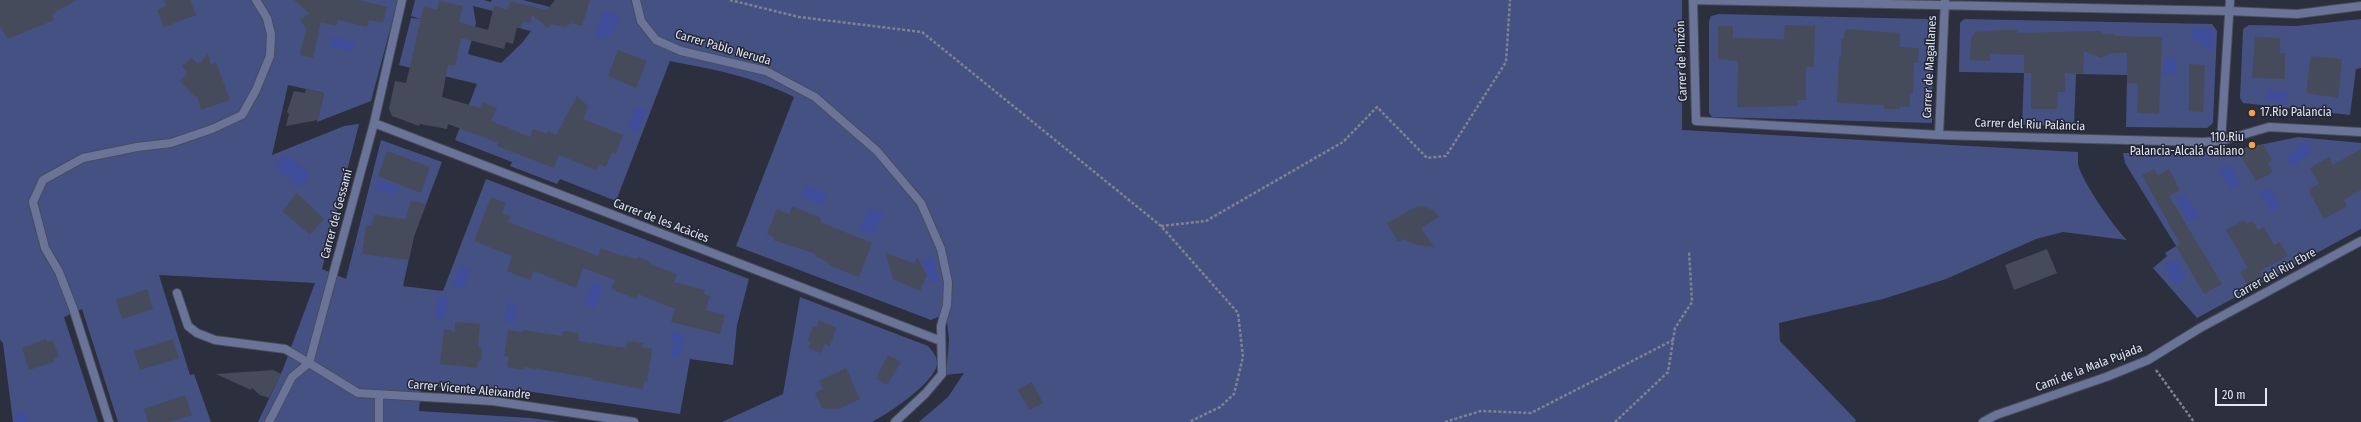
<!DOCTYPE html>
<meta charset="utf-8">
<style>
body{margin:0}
#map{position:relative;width:2361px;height:422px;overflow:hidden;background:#2b2f3e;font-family:"Fira Sans Condensed",sans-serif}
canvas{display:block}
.scale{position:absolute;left:2215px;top:388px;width:52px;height:18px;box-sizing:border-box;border:2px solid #e4e7f1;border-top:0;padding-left:5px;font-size:12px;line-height:14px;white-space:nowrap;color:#e4e7f1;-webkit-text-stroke:3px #212534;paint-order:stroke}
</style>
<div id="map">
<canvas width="2361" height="422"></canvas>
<div class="scale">20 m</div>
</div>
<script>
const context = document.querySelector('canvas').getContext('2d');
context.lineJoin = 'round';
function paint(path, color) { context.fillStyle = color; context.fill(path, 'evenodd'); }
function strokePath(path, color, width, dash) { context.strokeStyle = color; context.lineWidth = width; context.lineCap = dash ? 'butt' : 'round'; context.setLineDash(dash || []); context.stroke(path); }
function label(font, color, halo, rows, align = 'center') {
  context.font = font + ' "Fira Sans Condensed",sans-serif'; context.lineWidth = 3; context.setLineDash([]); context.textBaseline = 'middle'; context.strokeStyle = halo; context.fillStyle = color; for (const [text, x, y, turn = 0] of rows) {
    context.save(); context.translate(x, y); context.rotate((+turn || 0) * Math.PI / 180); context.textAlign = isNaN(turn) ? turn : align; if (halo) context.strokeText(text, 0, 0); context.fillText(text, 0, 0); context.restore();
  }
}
const green = new Path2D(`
 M0 0H398L371 101 317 122 324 93 288 85 272 155 344 126 359 124 322 269 346 279 381 140 442 162 414 236 403 286 443 291 486 179 749 279 737 325 733 365 690 359 680 414 533 392 421 386 419 411 530 418 560 422H258L283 369 315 283 159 275 190 375 194 374 211 422H118L82 309 64 317 98 422H13L3 343 0 340Z
 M415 0H484L491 2 492 0H523L550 7 555 0H1682V130L2078 152C2078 156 2078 160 2078 164 2082 182 2114 227 2127 240L2063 232 2036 239 1946 279 1883 299 1779 323 1780 341 1856 420 1855 422H919L948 397 964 373 946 375 949 340 947 322 938 317 931 320 736 246 794 97C752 76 715 70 670 61L616 201 560 179 557 184 510 166 512 162 455 140 477 84 399 65 411 18 421 19 411 16ZM473 6 493 11 491 21 531 31 522 43 501 63 468 54 476 23Z
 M1719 14 1926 19 1931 21 1933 26 1932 123 1712 117 1709 113V21L1711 16Z
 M1964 19 2212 24 2217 31 2213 123 2207 128 2126 127 2127 75 2076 74 2074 126 2022 125 2024 73 1959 72 1960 23Z
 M2361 19V68L2356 69 2350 115 2243 103 2240 98 2243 29 2249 25 2296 26Z
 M2298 137 2361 143V229L2197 318 2153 268 2167 256 2165 253 2176 246 2125 163 2123 153 2174 154 2230 151Z
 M800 297 928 346C931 350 937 355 937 362 939 380 888 414 872 422H722L783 394Z`);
const water = new Path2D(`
 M603 11 620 16C617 25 607 46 595 37Z
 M2192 28 2213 29V48L2210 50C2204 49 2199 41 2192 38Z
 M331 37 354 42 352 51 330 47Z
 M2166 57H2176L2175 74 2161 73V68H2165Z
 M2268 90 2287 92 2286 102 2266 100Z
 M636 107 646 110 636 134 632 132 633 128 628 126Z
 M2305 141 2312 150 2293 167 2286 158Z
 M285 154 311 174 300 187 275 167Z
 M2229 165 2240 184 2230 189 2219 171Z
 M379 180 398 187 395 194 375 190Z
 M805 185 826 193 822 205 800 196Z
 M2269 187 2280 206 2271 212 2260 192Z
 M2185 194 2199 217 2189 223 2176 199Z
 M869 208 883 213 875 235 860 229Z
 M932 256 939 282 933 284 922 265 928 257Z
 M2176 260 2186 277 2175 284 2165 266Z
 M461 265 471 269 463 289 453 285Z
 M593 282 603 286 595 308 584 303Z
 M442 295 448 298 444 318 439 320 435 317 439 297Z
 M508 302 517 303 514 323 505 321Z
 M672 332 685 336 679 358 670 356 675 339 670 338Z
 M26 413 28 422H16L14 415Z`);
const building = new Path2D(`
 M0 0H77L52 14 54 20 8 39 0 26Z
 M164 0H190L196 15 164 27 157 10 166 6Z
 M294 0H358L387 7 383 23 369 20 367 27 338 20 336 26 321 22 313 58 300 55 306 29 300 19 310 14Z
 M555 0H590L582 26 572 23 565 27 551 24 548 28 532 15 530 23 523 22 521 28 517 27 513 44 506 42 504 49 461 38 455 66 448 65 442 97 480 108 482 102 497 108 491 121 530 137 533 129 547 134 548 131 556 135 577 96 588 106 583 119 623 135 616 154 612 152 606 167 599 164 596 170 559 155 554 168 497 146 498 143 448 124 447 129 420 124 419 126 392 116 389 109 395 81 406 83 424 6 437 10 439 1 463 6 459 22 488 30 494 6 508 10 510 1 547 10Z
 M1785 25 1815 26 1814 67H1806V100H1797V106L1737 107 1738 61 1718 59V26H1733V38L1784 39Z
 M1845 29 1900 33V47L1919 48 1918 63H1914L1913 94 1910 93V107L1900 106V109H1884V105L1837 103 1839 57H1841V39H1844Z
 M2002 30H2017V33L2101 31V34H2115V36L2162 37 2159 114 2137 113 2138 84 2127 83V53H2111L2101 58 2084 51 2083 74 2065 73V92H2058L2057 109H2031V73H2024V55L1990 54V61L1970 60 1971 38 1975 32Z
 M2255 37 2280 38V53H2285V79L2252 78Z
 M618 50 647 61 636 88 608 76Z
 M208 54 211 65 216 62 230 100 201 110 197 96 195 97 180 81 188 73 182 66 192 58 198 64Z
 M2311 56 2342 59 2338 98 2306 93Z
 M2189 64 2205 65 2203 112 2189 111Z
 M306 89 324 93 318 120 286 126 289 114 287 112 294 91 305 93Z
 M2263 144 2272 160 2268 163 2273 172 2256 181 2237 150Z
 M2361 149V190L2344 200 2347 206 2324 219 2308 190 2319 184 2310 168 2329 157 2333 165Z
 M387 151 430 167 421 193 378 176Z
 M2154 169 2158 175 2169 169 2180 190 2169 196 2222 284 2204 294 2176 246 2180 244 2142 175Z
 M297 193 324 219 310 235 282 211Z
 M491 197 506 203 502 213 511 216 508 222 598 256 601 248 624 257 625 255 636 259 638 257 651 262 650 264 677 274 674 282 705 290 704 294 710 296 706 310 725 315 720 334 671 322 675 309 638 294 636 299 611 289 615 280 583 268 576 288 534 271 530 280 507 271 512 256 474 241Z
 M411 200 426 204 414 236 409 260 362 254 366 225 372 226 374 215 406 219Z
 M792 206 821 218 820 222 872 243 859 277 835 268 828 264V262L815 256 816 254 773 240 774 237 767 234 777 209 789 214Z
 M1422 206 1434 210 1439 217 1421 228 1434 247 1416 245 1403 239 1398 242 1387 223 1416 207Z
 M2244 220 2246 224 2253 221 2258 230 2264 227 2274 245 2280 242 2288 256 2260 271 2265 281 2249 289 2240 272 2248 268 2226 230Z
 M2047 249 2057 273 2014 290 2005 265Z
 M885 252 914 264 917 257 927 275 920 291 893 279Z
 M147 289 153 309 122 319 116 300Z
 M819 320 836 328 830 346 825 344 821 353 808 348 811 342 808 341 813 326 817 327Z
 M455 322 480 324 478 347 482 348 481 361H478L477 368 440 364 444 329 455 331Z
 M508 330 522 332 523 330 562 336 563 331 579 333 578 341 626 348 628 341 643 343 642 347 652 349 647 382 644 381 643 389 592 380V378L524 367V370L507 367 509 357 504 356Z
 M46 339 47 342 53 340 59 357 53 359 54 362 29 370 22 348Z
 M173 339 179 358 140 370 134 351Z
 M888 355 901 362 887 385 876 378Z
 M846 368 860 399 838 409 822 408 815 393 823 389 819 381Z
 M273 370 281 374 269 398 260 395 252 388 251 390 216 374Z
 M1032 382 1043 403 1029 410 1018 390Z
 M185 395 192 415 169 422H148L144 409Z`);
const path = new Path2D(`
 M730 0 799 17 922 32 1161 226 1238 313 1243 357 1234 394 1220 407 1189 422
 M1161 226 1206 221 1343 142 1377 107 1427 158 1446 156 1506 62 1510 0
 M2156 370 2194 422
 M1445 422 1481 411 1531 413 1673 340
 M1615 422 1668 372 1675 328 1692 302 1689 251`);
const service = new Path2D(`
 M177 293 188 326 197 333 215 340 285 349 309 363`);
const minor = new Path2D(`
 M636 0 641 21 656 40 681 51 766 71 815 97 877 151 921 203 941 249 948 282 947 305 941 326 942 374 925 394 895 422
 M1693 0 1696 121 1939 135 2202 142 2221 141 2269 127 2361 132
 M1693 0 2229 11 2297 14 2361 6
 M374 123 941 341
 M1939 135 1945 0
 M2221 141 2230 0
 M309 363 358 393 493 401 634 422
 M379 395V422
 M109 422 73 308 59 272 45 248 33 202 43 180 83 158 137 147 171 143 212 129 242 115 256 90 270 56 271 34 267 18 256 0
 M269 422 292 377 309 363 374 123 402 0
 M1983 422 1996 415 2106 377 2148 360 2200 328 2361 241`);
const markers = [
 [2252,113,4,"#f8a14a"],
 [2252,145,4,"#f8a14a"]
];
const streetNames = [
 ["Carrer Pablo Neruda",723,48,16],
 ["Carrer de Pinzón",1682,61,-92],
 ["Carrer de Magallanes",1930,67,-87],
 ["Carrer del Riu Palància",2030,125,2],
 ["Carrer del Gessamí",337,214,-75],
 ["Carrer de les Acàcies",661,221,21],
 ["Carrer del Riu Ebre",2275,274,-29],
 ["Camí de la Mala Pujada",2089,368,-21],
 ["Carrer Vicente Aleixandre",469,390,5]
];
const poiNames = [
 ["17.Rio Palancia",2260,113],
 ["110.Riu",2244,138,"right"],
 ["Palancia-Alcalá Galiano",2244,152,"right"]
];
paint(green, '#455183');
paint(water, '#3f4d9b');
paint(building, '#464b5b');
strokePath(service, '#494c5b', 10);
strokePath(minor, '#494c5b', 10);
strokePath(path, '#7f838f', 2.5, [3, 2]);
strokePath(service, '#6a7498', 8);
strokePath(minor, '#6a7498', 8);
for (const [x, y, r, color] of markers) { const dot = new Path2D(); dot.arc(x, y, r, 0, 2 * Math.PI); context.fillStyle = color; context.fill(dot); strokePath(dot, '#212534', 1.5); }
label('12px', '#e4e7f1', '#212534', streetNames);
label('12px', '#e4e7f1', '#212534', poiNames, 'left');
</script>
